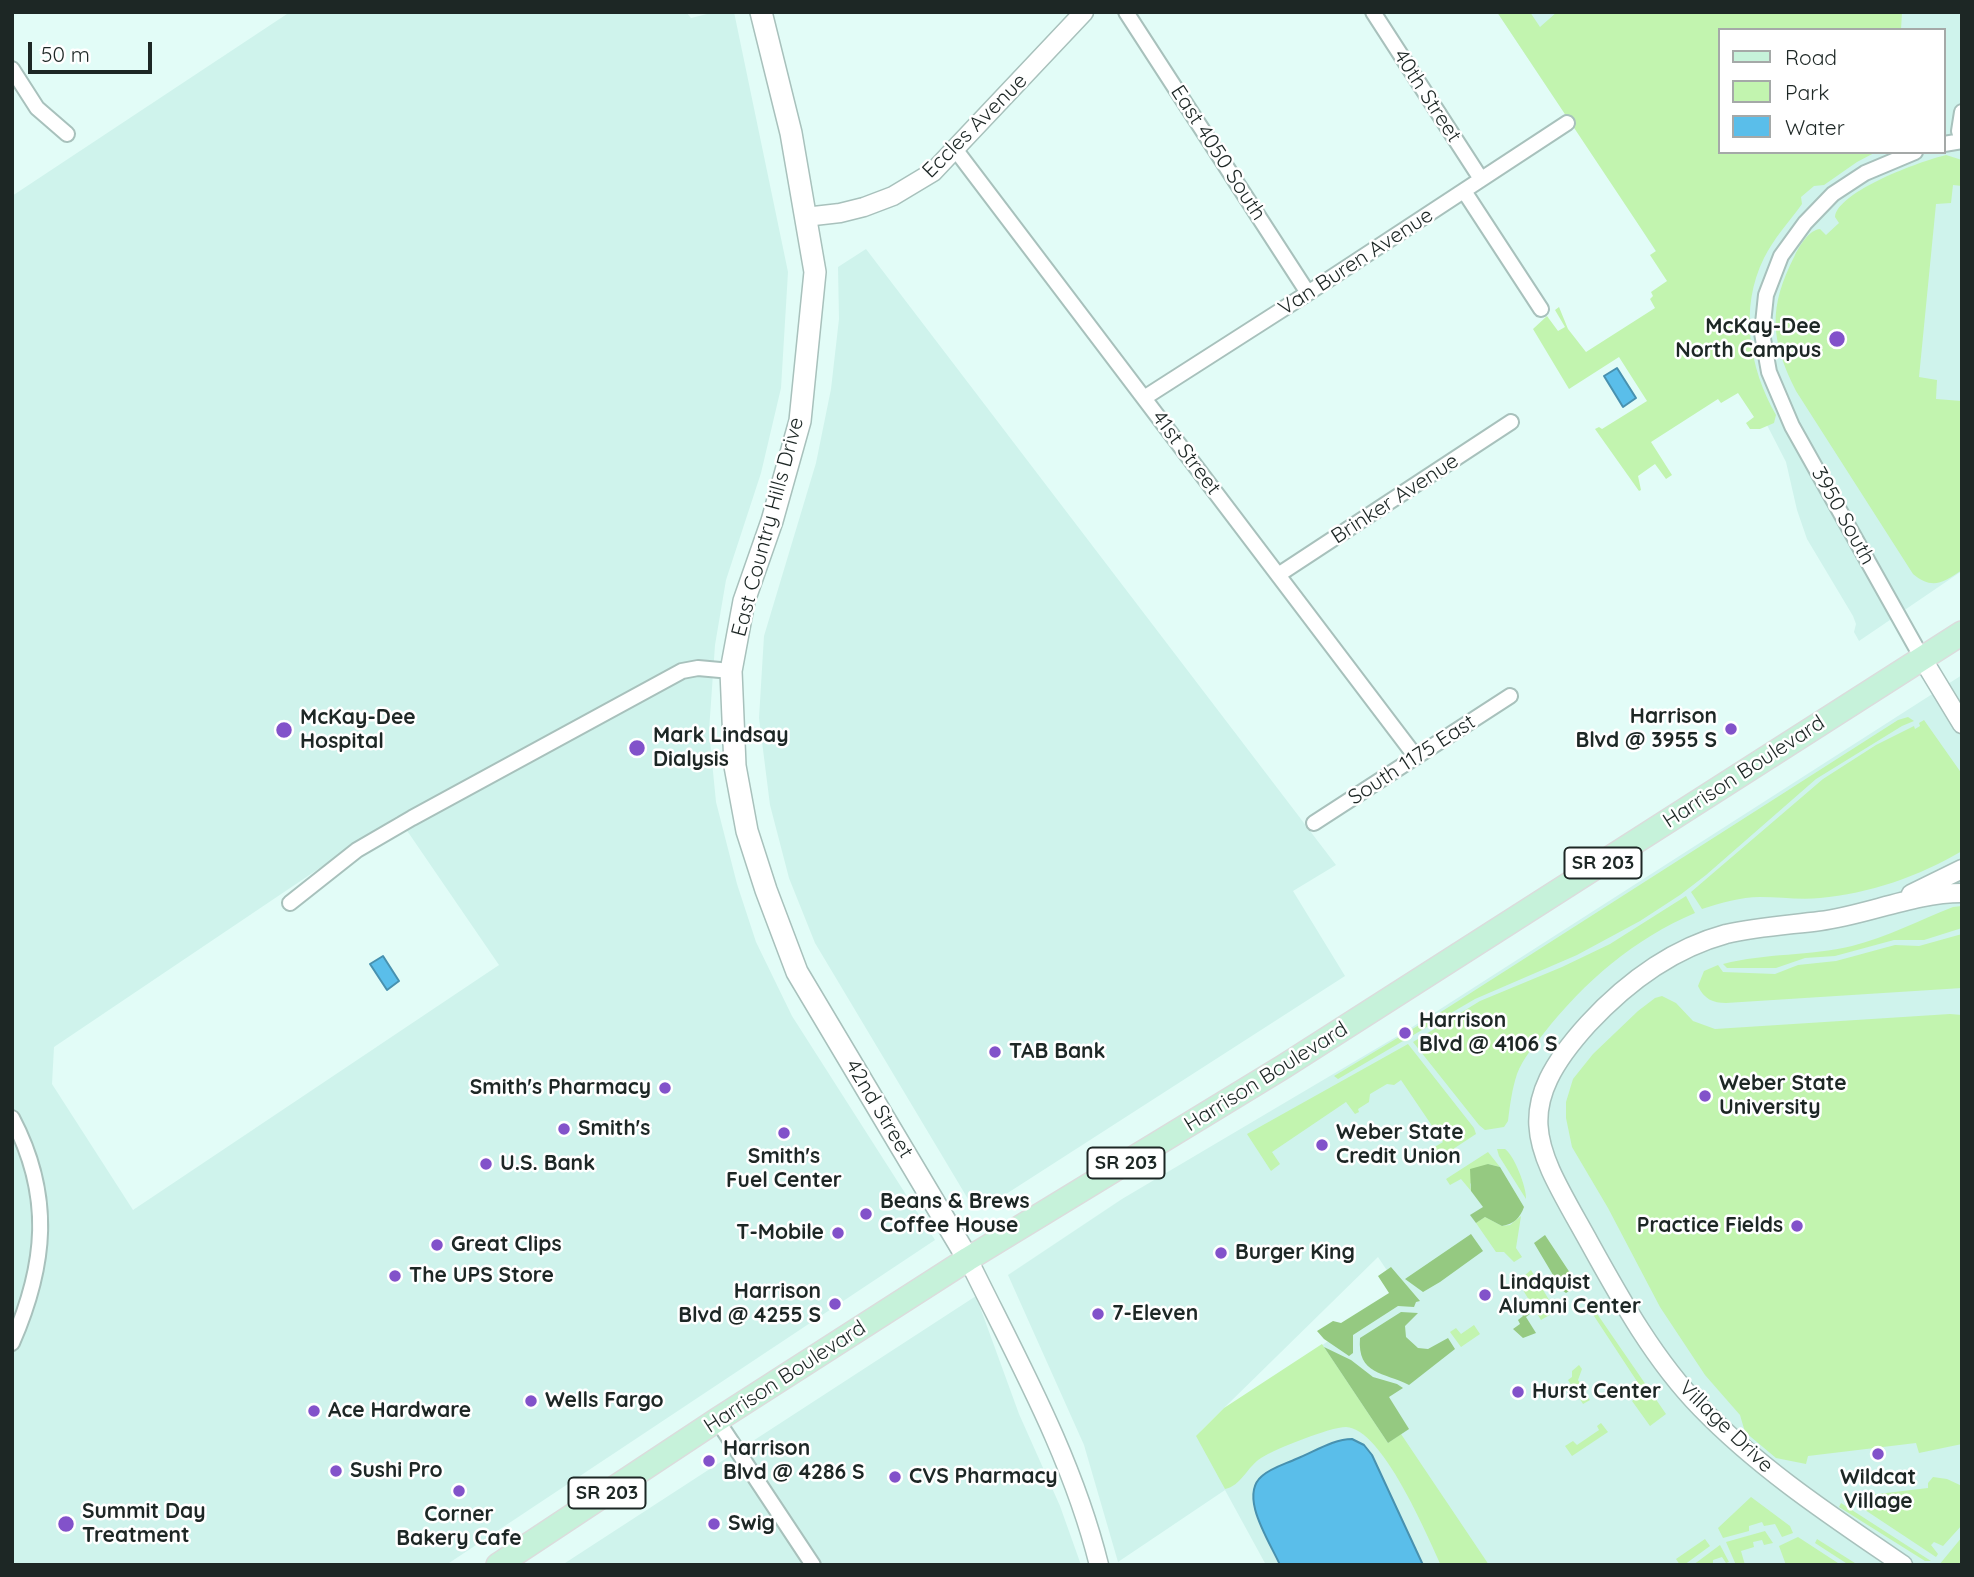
<!DOCTYPE html>
<style>
body{margin:0}
#map{position:relative;width:1974px;height:1577px;overflow:hidden;background:#e2fcf7;font-family:Quicksand,sans-serif}
canvas{display:block}
.frame{position:absolute;inset:0;border:14px solid #1d2725;pointer-events:none}
.legend{position:absolute;left:1718px;top:28px;width:228px;height:126px;box-sizing:border-box;background:#fff;border:2px solid #a5a9a8;margin:0;padding:9px 12px;list-style:none;font-size:21px;color:#1d2725}
.legend li{display:flex;align-items:center;gap:14px;height:35px}
.legend b{width:35px;border:2px solid #a5a9a8}
.scale{position:absolute;left:28px;top:42px;width:124px;height:32px;box-sizing:border-box;border:4px solid #1d2725;border-top:0;padding-left:9px;font-size:21px;line-height:24px;white-space:nowrap;color:#1d2725;-webkit-text-stroke:5px #fff;paint-order:stroke}
</style>
<div id="map">
<canvas width="1974" height="1577"></canvas>
<div class="frame"></div>
<ul class="legend">
<li><b style="height:9px;background:#c6f2da"></b>Road</li>
<li><b style="height:19px;background:#c2f4af"></b>Park</li>
<li><b style="height:19px;background:#5abeea"></b>Water</li>
</ul>
<div class="scale">50 m</div>
</div>
<script>
const context = document.querySelector('canvas').getContext('2d');
context.lineJoin = 'round';
function paint(path, color) { context.fillStyle = color; context.fill(path, 'evenodd'); }
function strokePath(path, color, width, dash) { context.strokeStyle = color; context.lineWidth = width; context.lineCap = dash ? 'butt' : 'round'; context.setLineDash(dash || []); context.stroke(path); }
function label(font, color, halo, rows, align = 'center') {
  context.font = font + ' Quicksand,sans-serif'; context.lineWidth = 5; context.setLineDash([]); context.textBaseline = 'middle'; context.strokeStyle = halo; context.fillStyle = color; for (const [text, x, y, turn = 0] of rows) {
    context.save(); context.translate(x, y); context.rotate((+turn || 0) * Math.PI / 180); context.textAlign = isNaN(turn) ? turn : align; if (halo) context.strokeText(text, 0, 0); context.fillText(text, 0, 0); context.restore();
  }
}
const built = new Path2D(`
 M290 12H686L691 18 715 12H734L788 272 781 388 761 473 726 580 715 645 709 731 716 802 737 884 756 942 792 1016 935 1240 446 1565H12V196ZM397 816 499 965 133 1210 52 1084 54 1047Z
 M1497 12H1962V571L1859 641 1854 632 1856 624 1853 616 1807 539 1797 510 1786 462 1768 427 1630 211ZM1720 30H1944V152H1720Z
 M866 249 1336 865 1293 891 1345 976 989 1205 971 1204 815 943 789 878 770 805 759 718 764 636 816 463 831 389 839 319 838 267Z
 M1962 675V1565H1266L1225 1490 1118 1562 1084 1445 1008 1275 1122 1199 1406 1031ZM1378 1257 1400 1290 1200 1432 1224 1408Z
 M976 1296 1019 1414 1060 1506 1081 1565H562Z`);
const green = new Path2D(`
 M1497 12H1530L1540 27 1557 12H1902L1901 30H1720V152H1876L1857 162 1824 185 1814 186 1801 197 1802 204C1789 222 1774 238 1764 258 1739 308 1749 368 1776 415L1774 423 1760 429H1750L1746 423 1754 417 1738 393 1721 403 1718 399 1651 442 1672 475 1666 479 1655 464 1638 476 1641 490 1639 491 1595 429 1599 427 1602 429 1647 401 1619 357 1569 389 1533 329 1547 316 1558 331 1565 327 1555 310 1559 307 1568 329 1586 352 1655 308 1650 299 1653 296 1651 292 1667 281 1650 255 1656 251Z
 M1946 155 1962 160V186L1953 185 1951 203 1936 204 1919 377 1937 380 1936 399 1962 401V570C1943 583 1932 590 1913 574L1796 391C1770 339 1768 308 1795 255 1800 245 1809 230 1820 229L1826 235 1839 223 1835 217C1838 191 1921 161 1946 155Z
 M1908 717 1914 721 1902 726 1816 779 1706 875 1680 895 1640 921 1577 955 1475 999 1338 1079 1334 1076 1444 1010 1898 720Z
 M1924 720 1962 774V851C1920 876 1868 894 1820 898 1800 900 1780 897 1760 897 1741 897 1721 903 1702 909L1691 892 1823 779 1876 745 1914 726 1915 729 1920 726 1919 723Z
 M1686 896 1695 913C1635 938 1584 982 1544 1033 1534 1046 1523 1058 1517 1074 1512 1089 1510 1105 1508 1121L1504 1127 1485 1130 1479 1125 1413 1042 1480 1001 1562 967 1610 944Z
 M1962 906V928L1924 940H1894L1835 956 1805 958 1776 968H1727L1723 964C1766 953 1810 956 1852 946 1887 937 1920 920 1953 907Z
 M1962 934V988L1726 1003C1713 1003 1704 999 1698 986L1704 971 1718 965 1723 972 1775 974 1798 965 1836 961 1895 945 1919 946Z
 M1662 996 1676 1003 1693 1021 1715 1029 1950 1014 1962 1015V1444L1919 1453 1916 1443 1808 1456 1806 1464 1776 1458 1745 1432 1740 1415 1705 1375 1660 1307 1608 1208 1572 1147 1566 1118V1102L1573 1079 1593 1054 1638 1011 1655 998Z
 M1408 1044 1474 1128 1476 1134 1444 1155 1436 1156 1433 1148 1443 1142 1401 1080 1394 1085 1387 1084 1370 1094 1369 1102 1358 1109 1359 1112 1355 1114 1346 1102 1272 1152 1280 1164 1271 1171 1247 1134Z
 M1497 1149H1505C1514 1155 1527 1188 1526 1199L1499 1156Z
 M1488 1152 1500 1167 1488 1164 1470 1184 1471 1191 1461 1179 1450 1185 1446 1179Z
 M1521 1216 1516 1248 1522 1257 1514 1262 1504 1252H1496L1476 1223 1485 1217 1502 1226 1510 1225Z
 M1531 1270 1554 1308 1553 1313 1541 1320 1523 1290 1527 1282 1524 1276Z
 M1591 1305 1666 1414 1650 1426 1632 1401 1644 1392 1594 1316Z
 M1474 1325 1480 1334 1461 1347 1450 1332 1456 1328 1461 1334Z
 M1322 1344 1388 1443 1401 1434 1489 1565H1441C1427 1535 1382 1428 1346 1427 1330 1427 1275 1449 1261 1458 1247 1467 1241 1486 1225 1489L1196 1436 1224 1408Z
 M1579 1365 1582 1369 1578 1380 1590 1400 1583 1404 1568 1380 1572 1377V1371Z
 M1601 1423 1608 1432 1572 1456 1565 1446 1573 1441 1577 1445 1599 1430 1597 1426Z
 M1933 1477 1947 1479 1962 1486V1525L1943 1546 1934 1542 1931 1545 1938 1554 1936 1557 1856 1504 1861 1496 1928 1488V1483Z
 M1751 1497 1790 1526 1793 1533 1782 1537 1775 1524 1764 1526 1762 1522 1749 1526V1531L1723 1538 1718 1528Z
 M1841 1503 1931 1561H1925L1839 1507Z
 M1765 1531 1773 1543 1764 1545 1762 1540 1753 1542 1754 1547 1741 1551 1745 1565H1736L1726 1542Z
 M1798 1537 1841 1565H1786L1779 1546Z
 M1962 1537V1565H1939Z
 M1705 1539 1710 1546 1684 1565H1680L1676 1559Z
 M1817 1539 1858 1565H1849L1815 1543Z
 M1720 1545 1729 1562 1726 1563 1722 1557 1713 1560V1565H1693Z`);
const forest = new Path2D(`
 M1488 1164 1500 1167 1524 1207C1520 1218 1514 1224 1502 1226L1485 1217 1476 1223 1470 1215 1483 1207 1471 1191 1470 1169Z
 M1471 1234 1483 1251 1440 1282 1423 1292 1405 1279Z
 M1545 1235 1578 1285 1566 1293 1562 1290 1534 1243Z
 M1391 1267 1420 1301 1416 1302 1414 1307 1398 1306 1353 1335V1353L1349 1356 1324 1339 1317 1331 1333 1321 1341 1323 1389 1293 1378 1276Z
 M1529 1308 1531 1313 1526 1317 1536 1333 1523 1338 1513 1329 1520 1324 1518 1320 1523 1316 1521 1313Z
 M1401 1312 1418 1313 1405 1326 1406 1337 1418 1348 1428 1349 1448 1338 1455 1349 1409 1385C1384 1372 1357 1375 1360 1338Z
 M1324 1347 1351 1360 1373 1377 1397 1384 1403 1388 1389 1397 1409 1429 1388 1443Z`);
const water = new Path2D(`
 M1617 368 1636 398 1623 407 1604 376Z
 M383 956 399 981 387 990 370 964Z
 M1352 1439 1364 1445 1372 1455 1423 1565H1280C1270 1542 1238 1496 1262 1476 1271 1468 1285 1464 1296 1459 1314 1452 1333 1439 1352 1439Z`);
const minor = new Path2D(`
 M1126 12 1308 293
 M1373 12 1481 179
 M12 69 37 108 67 134
 M1962 112 1959 131 1962 141
 M1944 144 1962 141
 M955 149 1416 757
 M1915 152 1865 173 1833 194 1805 223 1781 256 1766 295 1762 333 1769 372 1792 426 1922 658
 M1464 191 1541 309
 M1144 398 1308 293 1567 123
 M1278 575 1511 422
 M1314 823 1510 696
 M290 903 357 850 412 818 682 671 698 668 731 671
 M12 1118C53 1196 46 1265 12 1343
 M717 1420 813 1565`);
const tertiary = new Path2D(`
 M805 217 840 213 864 207 893 196 933 172 1084 12
 M1922 658 1962 724
 M1911 894 1962 869
 M968 1259C1017 1359 1072 1456 1099 1565
 M1903 1565C1833 1517 1761 1470 1701 1408 1655 1361 1621 1300 1589 1242 1538 1150 1507 1113 1588 1024 1626 983 1671 949 1726 934 1757 927 1789 925 1820 921 1867 915 1914 893 1962 893`);
const secondary = new Path2D(`
 M761 12 791 133 815 272 800 421 772 521 744 601 731 671 735 766 747 831 766 890 797 972 968 1259`);
const primary = new Path2D(`
 M498 1565 717 1420 968 1259 1283 1067 1962 633`);
const markers = [
 [1837,339,9,"#8252ca"],
 [1731,729,7,"#8252ca"],
 [284,730,9,"#8252ca"],
 [637,748,9,"#8252ca"],
 [1405,1033,7,"#8252ca"],
 [995,1052,7,"#8252ca"],
 [665,1088,7,"#8252ca"],
 [1705,1096,7,"#8252ca"],
 [564,1129,7,"#8252ca"],
 [784,1133,7,"#8252ca"],
 [1322,1145,7,"#8252ca"],
 [486,1164,7,"#8252ca"],
 [866,1214,7,"#8252ca"],
 [1797,1226,7,"#8252ca"],
 [838,1233,7,"#8252ca"],
 [437,1245,7,"#8252ca"],
 [1221,1253,7,"#8252ca"],
 [395,1276,7,"#8252ca"],
 [1485,1295,7,"#8252ca"],
 [835,1304,7,"#8252ca"],
 [1098,1314,7,"#8252ca"],
 [1518,1392,7,"#8252ca"],
 [531,1401,7,"#8252ca"],
 [314,1411,7,"#8252ca"],
 [1878,1454,7,"#8252ca"],
 [709,1461,7,"#8252ca"],
 [336,1471,7,"#8252ca"],
 [895,1477,7,"#8252ca"],
 [459,1491,7,"#8252ca"],
 [66,1524,9,"#8252ca"],
 [714,1524,7,"#8252ca"]
];
const shields = [
 [1603,863,77],
 [1126,1163,77],
 [607,1493,77]
];
const shieldNames = [
 ["SR 203",1603,863],
 ["SR 203",1126,1163],
 ["SR 203",607,1493]
];
const streetNames = [
 ["40th Street",1427,96,57],
 ["Eccles Avenue",975,126,-45],
 ["East 4050 South",1218,153,57],
 ["Van Buren Avenue",1356,262,-33],
 ["41st Street",1186,453,53],
 ["Brinker Avenue",1395,499,-33],
 ["3950 South",1843,516,61],
 ["East Country Hills Drive",768,527,-75],
 ["South 1175 East",1412,760,-33],
 ["Harrison Boulevard",1744,772,-33],
 ["Harrison Boulevard",1266,1077,-32],
 ["42nd Street",879,1109,59],
 ["Harrison Boulevard",785,1377,-33],
 ["Village Drive",1726,1427,44]
];
const poiNames = [
 ["McKay-Dee",1821,327,"right"],
 ["North Campus",1821,351,"right"],
 ["Harrison",1717,717,"right"],
 ["Blvd @ 3955 S",1717,741,"right"],
 ["McKay-Dee",300,718],
 ["Hospital",300,742],
 ["Mark Lindsay",653,736],
 ["Dialysis",653,760],
 ["Harrison",1419,1021],
 ["Blvd @ 4106 S",1419,1045],
 ["TAB Bank",1009,1052],
 ["Weber State",1719,1084],
 ["University",1719,1108],
 ["Smith's Pharmacy",651,1088,"right"],
 ["Smith's",578,1129],
 ["Weber State",1336,1133],
 ["Credit Union",1336,1157],
 ["Smith's",784,1157,"center"],
 ["Fuel Center",784,1181,"center"],
 ["U.S. Bank",500,1164],
 ["Beans & Brews",880,1202],
 ["Coffee House",880,1226],
 ["Practice Fields",1783,1226,"right"],
 ["T-Mobile",824,1233,"right"],
 ["Great Clips",451,1245],
 ["Burger King",1235,1253],
 ["The UPS Store",409,1276],
 ["Lindquist",1499,1283],
 ["Alumni Center",1499,1307],
 ["Harrison",821,1292,"right"],
 ["Blvd @ 4255 S",821,1316,"right"],
 ["7-Eleven",1112,1314],
 ["Hurst Center",1532,1392],
 ["Wells Fargo",545,1401],
 ["Ace Hardware",328,1411],
 ["Harrison",723,1449],
 ["Blvd @ 4286 S",723,1473],
 ["Sushi Pro",350,1471],
 ["CVS Pharmacy",909,1477],
 ["Wildcat",1878,1478,"center"],
 ["Village",1878,1502,"center"],
 ["Summit Day",82,1512],
 ["Treatment",82,1536],
 ["Corner",459,1515,"center"],
 ["Bakery Cafe",459,1539,"center"],
 ["Swig",728,1524]
];
paint(built, '#cff3ec');
paint(green, '#c2f4af');
paint(forest, '#95c981');
paint(water, '#5abeea');
strokePath(water, '#4891af', 2);
strokePath(minor, '#a8c1bc', 18);
strokePath(tertiary, '#a8c1bc', 21);
strokePath(secondary, '#a8c1bc', 24);
strokePath(primary, '#dbdcdc', 26);
strokePath(minor, '#fff', 14);
strokePath(tertiary, '#fff', 18);
strokePath(secondary, '#fff', 21);
strokePath(primary, '#c6f2da', 23);
for (const [x, y, r, color] of markers) { const dot = new Path2D(); dot.arc(x, y, r, 0, 2 * Math.PI); context.fillStyle = color; context.fill(dot); strokePath(dot, '#fff', 2.5); }
for (const [x, y, w] of shields) { const box = new Path2D(); box.roundRect(x - w / 2, y - 15.5, w, 31, 5); context.fillStyle = '#fff'; context.fill(box); strokePath(box, '#1d2725', 2); }
label('bold 19px', '#1d2725', null, shieldNames);
label('21px', '#1d2725', '#fff', streetNames);
label('bold 21px', '#1d2725', '#fff', poiNames, 'left');
</script>
